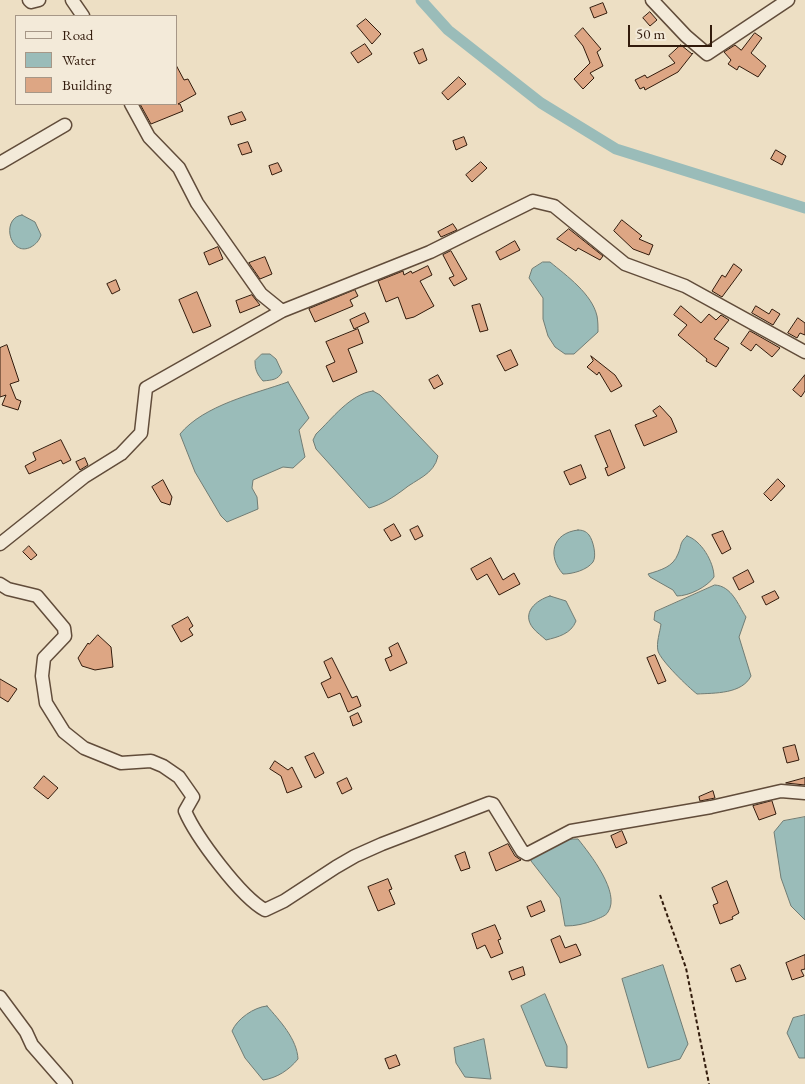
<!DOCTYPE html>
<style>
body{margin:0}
#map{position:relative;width:805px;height:1084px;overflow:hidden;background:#eddfc4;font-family:"EB Garamond",serif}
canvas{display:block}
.legend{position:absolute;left:15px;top:15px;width:162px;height:90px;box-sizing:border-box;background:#f3ead9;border:1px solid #a69787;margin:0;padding:6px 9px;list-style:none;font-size:15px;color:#321b0c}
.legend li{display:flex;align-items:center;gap:10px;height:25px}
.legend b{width:25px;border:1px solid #a69787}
.scale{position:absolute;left:628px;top:25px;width:84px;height:22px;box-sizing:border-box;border:2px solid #321b0c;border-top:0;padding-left:6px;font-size:15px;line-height:18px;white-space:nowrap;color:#321b0c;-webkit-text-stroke:4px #f3ead9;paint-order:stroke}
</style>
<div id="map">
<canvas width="805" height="1084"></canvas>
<ul class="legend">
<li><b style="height:6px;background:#f3ead9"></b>Road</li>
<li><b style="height:14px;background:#9abcb9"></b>Water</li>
<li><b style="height:14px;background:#dda684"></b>Building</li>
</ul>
<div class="scale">50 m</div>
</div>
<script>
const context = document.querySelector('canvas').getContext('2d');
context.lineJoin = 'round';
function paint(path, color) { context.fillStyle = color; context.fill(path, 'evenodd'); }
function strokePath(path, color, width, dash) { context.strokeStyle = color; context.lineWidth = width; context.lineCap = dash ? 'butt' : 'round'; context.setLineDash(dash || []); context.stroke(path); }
const water = new Path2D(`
 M22 215 35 222 41 235C39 241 36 244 31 247 10 258 0 218 22 215Z
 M543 262H550C567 276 592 294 597 316 598 321 598 327 598 332L574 354H565L555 347 548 336 543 319V298L529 278 532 269Z
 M262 354H270L276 359 282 372C278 380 272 380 263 381 257 374 255 370 255 361Z
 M288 382 309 418 299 430 305 457 293 468 283 467 253 480 252 488 257 497 258 509 227 522 221 516 195 472 180 434C204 405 254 394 288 382Z
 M373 391 380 395 438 456C434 475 416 479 403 490 392 498 383 504 369 508L316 449 313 440 316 434C332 419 350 394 373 391Z
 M578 530C582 530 586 531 589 535 593 540 597 556 593 562 587 570 573 574 563 574 547 556 552 533 578 530Z
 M687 536C701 540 714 562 714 577 707 587 689 596 677 596L673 590 650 577 648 574C661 570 673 567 678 554 682 545 679 543 687 536Z
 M715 585C732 586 738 605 746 617L739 637 751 676C742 694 715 693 697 694 688 687 661 661 658 651 656 643 660 632 661 624L654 620 655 612Z
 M550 596 566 601 576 621C571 634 558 637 546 640 542 636 537 633 533 628 521 613 536 600 550 596Z
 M805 817V920L791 906 781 878 774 832 783 821Z
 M565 839H578C590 854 621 893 608 912 606 916 599 918 595 920 584 924 576 926 565 926L560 898 531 861V858Z
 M663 965 688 1044 680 1059 648 1068 622 979Z
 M545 994 567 1046V1068L546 1066 521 1006Z
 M267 1006C280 1021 297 1039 298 1059 289 1070 277 1078 263 1080L245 1058 232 1031C237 1019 254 1007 267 1006Z
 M805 1015V1058H799L787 1033 793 1018Z
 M484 1039 491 1079 465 1077 456 1063 454 1048Z`);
const canal = new Path2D(`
 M421 0 448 30 541 103 616 149 805 208`);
const building = new Path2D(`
 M603 3 607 13 594 18 590 8Z
 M650 12 657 20 650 26 643 18Z
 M366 19 381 34 372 44 357 26Z
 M583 28 601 49 597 52 603 66 590 73 594 78 583 89 574 79 590 63 583 46 575 36Z
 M755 33 762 38 751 53 766 66 758 77 739 66 737 70 728 64 731 60 724 52 735 45 741 50Z
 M365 44 372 54 358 63 351 53Z
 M681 45 692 54 693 53 678 72 645 90 644 87 640 89 635 80 645 75 647 78 675 63 669 56Z
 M423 49 427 60 419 64 414 53Z
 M176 65 184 80 188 79 196 94 178 104H180L183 111 151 124 140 104H176Z
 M459 77 466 84 448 100 442 93Z
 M242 112 246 120 231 125 228 117Z
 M464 137 467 145 456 150 453 141Z
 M248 142 252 152 242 155 238 145Z
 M776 150 786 156 782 165 771 159Z
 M481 162 487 168 472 182 466 175Z
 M278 163 282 171 272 175 269 166Z
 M622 220 642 236 639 239 653 245 649 255 633 249 614 231Z
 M453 224 457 230 441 237 438 232Z
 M569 229 603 256 600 260 578 248 576 251 557 239Z
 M515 241 520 250 500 260 496 252Z
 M218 247 223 259 209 265 204 253Z
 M451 251 467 279 454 286 449 278 454 276 443 255Z
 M265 257 272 274 260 279 249 263Z
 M734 264 742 270 722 297 712 291 722 275 725 277Z
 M428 266 432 275 420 281 434 306 414 317 406 319 398 297 386 302 378 281 403 271 404 275 411 271 412 273Z
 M116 280 120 290 112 294 107 284Z
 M355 290 358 296 350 300 353 306 315 322 309 309Z
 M197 292 211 326 193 333 179 300Z
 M252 295 260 305 240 313 236 301Z
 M480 304 488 330 480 332 472 306Z
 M681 306 701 323 709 314 716 320 721 315 729 320 714 339 729 348 716 367 706 361 707 359 678 335 687 325 674 315Z
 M756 306 769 314 772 309 780 314 773 325 752 313Z
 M365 313 369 322 354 329 350 320Z
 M798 318 805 323V335L800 333 797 338 788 333Z
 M358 329 363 343 348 349 357 372 333 382 326 366 335 362 326 342Z
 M750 331 780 348 772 357 756 344 751 351 741 344Z
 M7 345 19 381 10 384 16 399 21 401 18 410 2 405 6 395 0 397V348Z
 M511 350 518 365 505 371 497 356Z
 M591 356 615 375 622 386 611 392 599 372 597 375 587 367 593 361Z
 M438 375 443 384 434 389 429 380Z
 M805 375V391L801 397 793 390Z
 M660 406 671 418 677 432 644 446 635 425 657 416 653 411Z
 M610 430 625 468 608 476 605 468 608 467 595 436Z
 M61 440 71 460 63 464 61 460 29 474 25 466 36 460 33 453Z
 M85 458 88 465 80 470 76 462Z
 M581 465 586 478 570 485 564 472Z
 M778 479 785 486 771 501 764 494Z
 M163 480 172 497 170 505 161 502 152 487Z
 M394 524 401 536 391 541 384 530Z
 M418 526 423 536 415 540 410 530Z
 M723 531 731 549 722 554 712 535Z
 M29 546 37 555 31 560 23 552Z
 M491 558 503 580 514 573 520 584 499 595 487 574 477 580 471 569Z
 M748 570 754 582 739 590 733 578Z
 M775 591 779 598 766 605 762 597Z
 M188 617 193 626 189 629 193 635 181 642 172 626Z
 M98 635 111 647 113 667 95 670 82 666 78 658 88 643 89 644Z
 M398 643 407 663 390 671 385 659 392 656 389 648Z
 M655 655 666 681 658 684 647 658Z
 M332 658 352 698 357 696 361 706 348 712 340 693 328 698 321 683 331 678 324 662Z
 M0 679 17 689 8 702 0 697Z
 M358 713 362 722 353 726 350 717Z
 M795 745 799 760 787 763 783 748Z
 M314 753 324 773 315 778 305 757Z
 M275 761 288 770 292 767 302 787 287 793 281 776 270 769Z
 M44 776 58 788 48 799 34 788Z
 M347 778 352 789 342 794 337 783Z
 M805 778V785L786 783Z
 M713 791 715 798 700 801 699 797Z
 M772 801 776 814 759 820 753 806Z
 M622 831 627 843 616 848 611 836Z
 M508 844 515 856 521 860 496 871 489 853Z
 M465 852 470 868 461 871 455 856Z
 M388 879 392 889 389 890 395 904 378 911 368 887Z
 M727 881 739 913 732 917 733 919 720 924 713 905 718 903 712 888Z
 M541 901 545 911 531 917 527 907Z
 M495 925 501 939 498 940 503 953 491 958 485 945 477 949 472 934Z
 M560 936 565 948 576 944 581 955 560 963 551 940Z
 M805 955V969L801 970 804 976 792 980 786 963Z
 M740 965 746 979 736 982 731 969Z
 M523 967 525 975 512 980 509 972Z
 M396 1055 400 1065 389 1069 385 1059Z`);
const path = new Path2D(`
 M660 895 686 968 709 1084`);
const street = new Path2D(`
 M29 0 31 2 39 0
 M72 0 83 16
 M652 0 686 36 707 54 788 0
 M131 104 149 137 179 168 197 203 261 294 282 311
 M0 163 65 125
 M0 544 84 477 121 454 141 433 146 388 282 311 430 252 533 201 554 206 625 264 685 286 805 352
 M0 584 8 589 37 596 64 628 65 636 44 658 42 676 46 703 64 732 84 748 121 763 151 761 163 766 179 777 193 797 185 811C196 837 241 897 265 910L284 901 336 867 355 856 382 844 489 803 493 804 522 851 527 854 571 831 711 807 781 791 805 793
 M0 997 26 1032 32 1045 66 1084`);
paint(water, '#9abcb9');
strokePath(water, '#707c74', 1);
strokePath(canal, '#9abcb9', 11);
paint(building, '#dda684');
strokePath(building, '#321b0c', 1);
strokePath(street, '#614c3a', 15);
strokePath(path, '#321b0c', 2, [4, 2.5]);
strokePath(street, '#f3ead9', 12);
</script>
